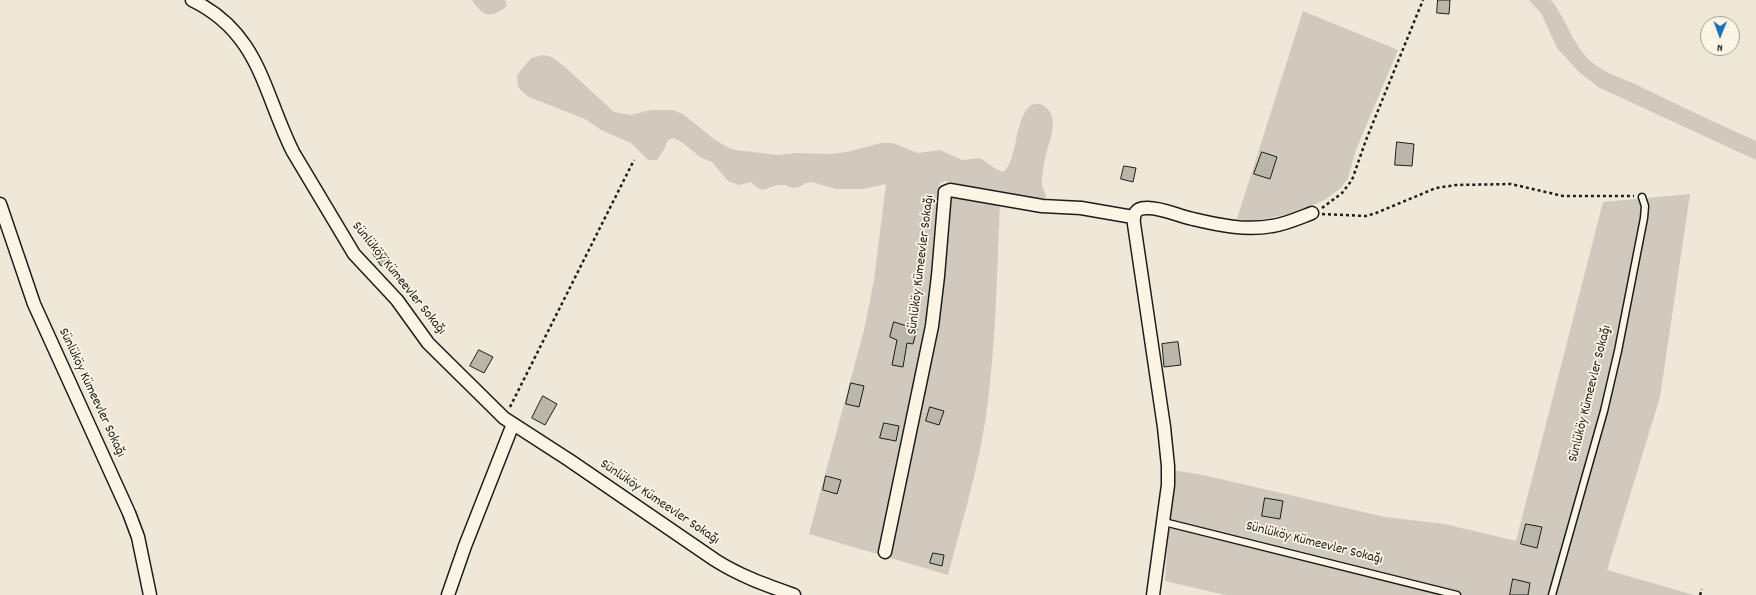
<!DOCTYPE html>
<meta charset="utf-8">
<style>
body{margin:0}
#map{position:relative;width:1756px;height:595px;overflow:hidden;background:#eee8d9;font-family:Dekko,sans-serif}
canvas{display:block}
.north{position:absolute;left:1700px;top:16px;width:40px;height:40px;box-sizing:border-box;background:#fcf5e5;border:1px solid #a29e95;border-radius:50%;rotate:181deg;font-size:11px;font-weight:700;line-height:16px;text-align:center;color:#1c1c1c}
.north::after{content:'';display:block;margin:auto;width:14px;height:18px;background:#1f6fb2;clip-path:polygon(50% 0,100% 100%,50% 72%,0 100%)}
</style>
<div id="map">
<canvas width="1756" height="595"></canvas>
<div class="north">N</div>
</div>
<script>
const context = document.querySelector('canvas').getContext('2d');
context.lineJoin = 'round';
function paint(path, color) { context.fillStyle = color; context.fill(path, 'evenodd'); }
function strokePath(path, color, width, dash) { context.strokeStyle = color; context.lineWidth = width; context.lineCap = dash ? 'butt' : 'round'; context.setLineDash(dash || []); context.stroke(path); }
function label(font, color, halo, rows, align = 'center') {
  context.font = font + ' Dekko,sans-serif'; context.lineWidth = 3.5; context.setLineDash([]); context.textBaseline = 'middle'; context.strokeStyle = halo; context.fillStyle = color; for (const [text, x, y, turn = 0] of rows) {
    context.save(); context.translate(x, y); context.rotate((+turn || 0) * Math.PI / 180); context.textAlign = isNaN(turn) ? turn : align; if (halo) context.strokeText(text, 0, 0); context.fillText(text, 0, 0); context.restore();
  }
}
const green = new Path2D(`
 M472 0H505L507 6C491 19 483 17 472 0Z
 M1529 0H1551C1567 20 1573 47 1593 63 1606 74 1622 78 1637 85 1676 104 1716 123 1756 141V160L1598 87 1578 71 1557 48 1541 13Z
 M1303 11 1398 50 1356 150 1348 178 1341 188 1323 201 1292 213 1256 221 1237 219Z
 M543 55 552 57 565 67 614 112 631 115 650 110H673L683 114 714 139 727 147 735 150 778 155 795 153 830 154 847 152 881 143H893L918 153 940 150 962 160 980 158 996 169 1003 172C1018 161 1014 119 1030 106 1035 103 1040 103 1044 106 1060 117 1050 139 1046 154 1044 162 1043 170 1042 178V186L1046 195 1044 201 1009 196 945 181 940 183 938 189 1000 201C997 273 996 345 986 416 978 470 962 522 948 575L809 534 864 330 874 280 886 184 863 189H836L812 182 806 183 799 187 792 188 785 185H777L763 190 756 187 751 182 739 185 728 181 712 162 700 157 683 143 674 138 668 140 664 149 657 160H648L631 143 601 130 585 119 529 97C519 90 517 87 517 75L531 58Z
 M1690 194 1660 397 1607 570 1694 595H1225L1165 581 1173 470 1203 475 1385 517 1445 524 1516 541 1603 202Z`);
const building = new Path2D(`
 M1438 0H1450L1449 14 1437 13Z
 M1397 142 1414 144 1412 166 1395 165Z
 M1262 152 1277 157 1270 179 1254 174Z
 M1124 166 1136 168 1133 182 1121 179Z
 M381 248 390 260 381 266 373 254Z
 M894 322 917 329 913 344 907 343 903 367 892 365 897 340 890 337Z
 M1178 342 1181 365 1164 367 1162 344Z
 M479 350 493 357 484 373 470 366Z
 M851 383 864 386 859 407 846 404Z
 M543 396 557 404 545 425 532 418Z
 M930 407 944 411 939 425 926 421Z
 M884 423 899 426 896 441 880 438Z
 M826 476 841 480 837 494 823 490Z
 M1265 498 1283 501 1280 519 1262 516Z
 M1526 524 1542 527 1537 548 1521 544Z
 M933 553 944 555 942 566 930 563Z
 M1513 579 1530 583 1528 595H1510Z`);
const path = new Path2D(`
 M1322 208 1342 193 1352 180 1366 140 1423 0
 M1322 214 1366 216 1376 213 1436 188 1456 185 1511 184 1563 196H1634
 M510 407 634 160
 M1700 595 1702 589`);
const lane = new Path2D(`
 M1164 522 1457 595
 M1552 595 1604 411 1618 351 1644 218 1645 206 1642 197`);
const street = new Path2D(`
 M192 0C260 33 263 92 293 152L354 254 397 300 428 343 504 418 569 460 715 560C740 576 766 585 794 595
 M0 204 34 304 129 513 138 537 150 595
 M885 552 932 326 938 276 945 192 950 190 1042 206 1081 208 1133 217
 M448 595 465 546 513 424
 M1153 595 1168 485V466L1164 427 1134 224C1133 215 1135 208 1146 208 1161 207 1178 216 1193 219 1218 225 1246 231 1272 226 1286 224 1299 218 1312 213`);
const streetNames = [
 ["Sünlüköy Kümeevler Sokağı",922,265,-83],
 ["Sünlüköy Kümeevler Sokağı",398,279,51],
 ["Sünlüköy Kümeevler Sokağı",91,393,65],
 ["Sünlüköy Kümeevler Sokağı",1591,394,-76],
 ["Sünlüköy Kümeevler Sokağı",659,503,34],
 ["Sünlüköy Kümeevler Sokağı",1314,544,14]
];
paint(green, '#cfcabd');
paint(building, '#bab6aa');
strokePath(building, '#1c1c1c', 1);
strokePath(lane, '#1c1c1c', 9);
strokePath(street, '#1c1c1c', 15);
strokePath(path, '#1c1c1c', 2.5, [3, 3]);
strokePath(lane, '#fcf5e5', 6);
strokePath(street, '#fcf5e5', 12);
label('14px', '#1c1c1c', '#fcf5e5', streetNames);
</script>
